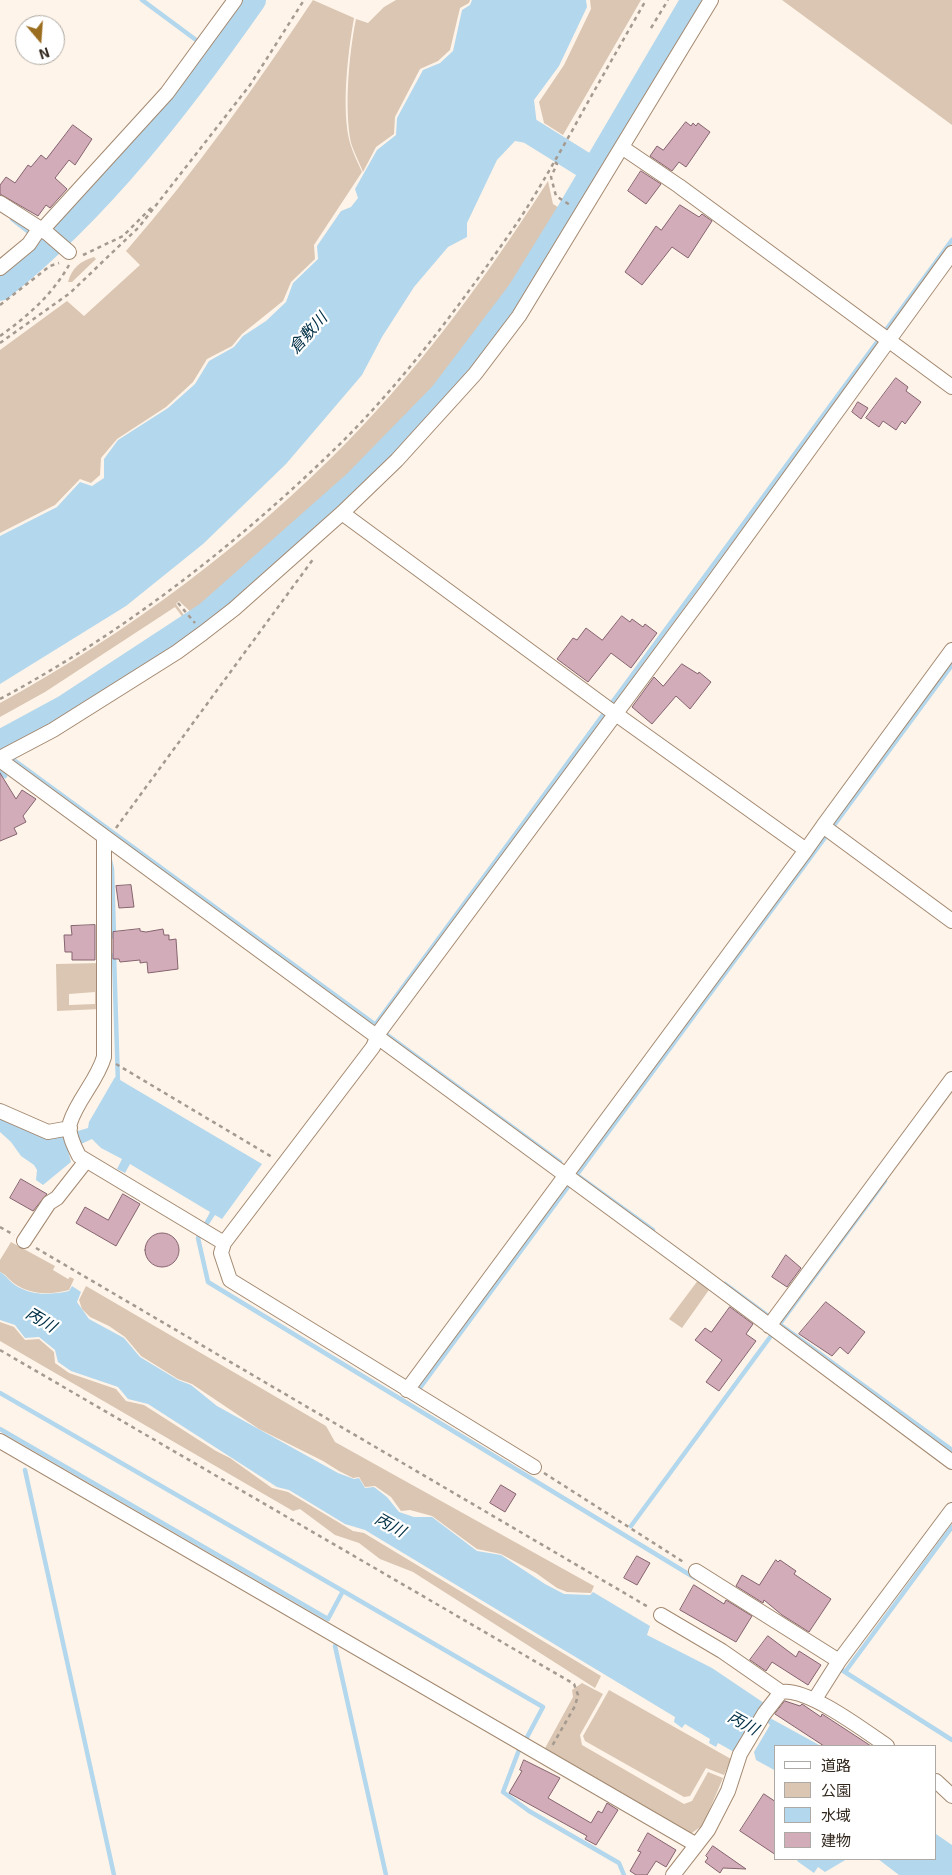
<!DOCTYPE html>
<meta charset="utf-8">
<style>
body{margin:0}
#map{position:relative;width:952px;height:1875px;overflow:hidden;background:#fff4e9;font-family:"Exo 2","Noto Sans JP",sans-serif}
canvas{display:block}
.legend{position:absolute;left:774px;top:1745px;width:162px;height:115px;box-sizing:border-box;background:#fff;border:1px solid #ada9a5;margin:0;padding:6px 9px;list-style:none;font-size:15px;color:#33291f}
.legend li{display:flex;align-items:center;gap:10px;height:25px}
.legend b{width:25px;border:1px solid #ada9a5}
.north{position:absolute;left:15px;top:15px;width:50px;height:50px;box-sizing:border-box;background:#fff;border:1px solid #ada9a5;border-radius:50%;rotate:162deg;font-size:14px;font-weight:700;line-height:20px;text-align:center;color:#33291f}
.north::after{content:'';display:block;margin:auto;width:18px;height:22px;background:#9b6d1e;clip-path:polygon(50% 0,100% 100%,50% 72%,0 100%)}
</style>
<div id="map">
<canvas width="952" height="1875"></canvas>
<ul class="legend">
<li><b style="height:6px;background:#fff"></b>道路</li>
<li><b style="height:14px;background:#dac6b2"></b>公園</li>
<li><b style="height:14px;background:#b3d7ed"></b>水域</li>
<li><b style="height:14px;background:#d2acb9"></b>建物</li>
</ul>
<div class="north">N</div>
</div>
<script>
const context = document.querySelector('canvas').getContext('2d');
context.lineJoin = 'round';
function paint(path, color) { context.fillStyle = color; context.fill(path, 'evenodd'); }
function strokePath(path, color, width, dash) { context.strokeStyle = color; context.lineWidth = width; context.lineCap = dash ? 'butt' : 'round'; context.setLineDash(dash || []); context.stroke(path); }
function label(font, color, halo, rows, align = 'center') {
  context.font = font + ' "Exo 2","Noto Sans JP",sans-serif'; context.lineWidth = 4.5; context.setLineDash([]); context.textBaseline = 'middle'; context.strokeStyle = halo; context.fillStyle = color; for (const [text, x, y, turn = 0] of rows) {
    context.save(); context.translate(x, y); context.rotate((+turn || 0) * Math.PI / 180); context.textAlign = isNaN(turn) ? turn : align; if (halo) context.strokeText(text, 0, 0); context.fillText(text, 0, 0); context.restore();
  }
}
const green = new Path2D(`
 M313 0 354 18C348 52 341 109 350 143 353 153 358 163 362 172L314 245 315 259 291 282 283 301 242 334 232 346 207 359 193 382 166 407 117 439 101 458 100 475 91 483 80 479 55 505 0 533V350L67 301 84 316 140 265 126 251C195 172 255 87 313 0Z
 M396 0H470L469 3 460 8 450 50 438 61 420 69 395 117 394 134 376 147 363 172C359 162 354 152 351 143 344 109 349 53 356 19L368 23 384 7Z
 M590 0H641L563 135 544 123 539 102 564 65 591 9Z
 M782 0H952V125Z
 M548 181 553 204 561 209 518 282 470 347 433 393 390 441 238 580 194 615 179 601 176 604 186 618 84 688 0 734 83 686 184 619 175 607 45 692 0 717V703C125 635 250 542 349 440 425 362 489 273 548 181Z
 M94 257 96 259 72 282H68C72 268 80 261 94 257Z
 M101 963 100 1009 57 1011 56 964ZM95 992V1004L69 1005V994Z
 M11 1242 55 1266 53 1270 68 1279 70 1277 74 1279 69 1290C51 1295 31 1295 15 1284 9 1280 7 1275 0 1272V1260Z
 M699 1279 711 1287 682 1328 669 1319Z
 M86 1286 326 1426 335 1442 594 1586 591 1593 567 1592 557 1588 536 1573 501 1554 477 1549 432 1516 410 1510 401 1511 391 1497 375 1486 365 1487 359 1477 353 1478 339 1471 323 1461 259 1429 192 1384 178 1379 141 1356 125 1337 109 1326 90 1317 82 1309 79 1300Z
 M0 1322 14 1327 25 1340 39 1339 54 1352 55 1363 69 1373 116 1389 126 1401 144 1405 216 1451 230 1458 272 1488 288 1492 353 1531 364 1533 601 1676 595 1688 413 1572 380 1559 359 1543 335 1535 300 1509 293 1511 0 1341Z
 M582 1683 603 1694 580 1735 582 1745 684 1804 692 1801 708 1772 723 1778 703 1825 689 1835 544 1750 573 1697 572 1690Z
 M609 1690 731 1759 724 1775 706 1768 690 1796 684 1797 585 1741 583 1736Z`);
const water = new Path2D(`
 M472 0H586L587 7 559 66 534 100 537 125 554 137V148L515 141 497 160 467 223V237L448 247 414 287 382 337 362 375 286 464 203 544 126 606 0 684V536L57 507 80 482 92 486 104 478V459L118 440 168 408 195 384 209 361 234 347 243 336 266 321 286 302 293 283 318 259 317 246 341 211 351 207 358 198 355 189 377 150 396 135 397 118 423 70 440 63 453 51 462 10 470 5Z
 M115 1077 262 1164 222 1219 215 1215 209 1224 205 1222 210 1212 130 1164 125 1173 117 1169 122 1159 101 1148 92 1139 68 1150 71 1162 43 1185 36 1180 37 1170 34 1165 21 1156 11 1142 0 1132V1117L50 1139 88 1128 89 1122Z
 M0 1272C7 1276 9 1281 15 1285 31 1296 51 1295 69 1291L72 1286 81 1292 77 1302 89 1319 124 1338 140 1357 178 1380 191 1385 217 1406 338 1473 354 1479 359 1478 365 1488 374 1487 387 1497 399 1512 414 1517H432L477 1551 501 1555 545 1584 564 1594 590 1595 593 1592 650 1626 647 1635 712 1668 764 1703 734 1752 718 1743 716 1747 709 1743 710 1739 685 1724 682 1728 674 1722 675 1717 365 1530 345 1524 289 1490 277 1487 148 1404 128 1399 118 1387 71 1371 58 1362 55 1350 39 1337 25 1338 15 1325 0 1320Z
 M770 1718 821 1746H776V1771L756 1760 754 1752 770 1725 767 1722Z
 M936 1834 952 1845V1875H899L878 1859H936Z
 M798 1859H847L825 1872 818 1867 814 1873 797 1861Z`);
const stream = new Path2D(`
 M142 0 215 54
 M12 219 48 247
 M6 741 8 747
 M14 760 376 1025
 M0 772 5 776
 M109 856 112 869 114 937
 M114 955 118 1084
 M375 1025 952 240
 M386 1034 560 1162
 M577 1175 653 1230
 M209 1219 198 1238 208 1282 695 1578
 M725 1284 771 1318
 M778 1323 952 1450
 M417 1392 952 665
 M0 1393 343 1591
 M0 1429 328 1619 343 1591 543 1707 525 1741
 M25 1470 114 1875
 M631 1526 885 1181
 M335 1646 386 1875
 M837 1667 952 1740
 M845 1672 952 1527
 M519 1750 503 1792 529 1811 619 1863 624 1875`);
const river = new Path2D(`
 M525 128 594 171
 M0 288C100 208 180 104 253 0
 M0 743 63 709 208 614 355 484 442 395 520 292 570 211 694 0`);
const building = new Path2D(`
 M686 122 691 126 693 123 696 126 698 123 710 132 686 167 679 162 672 171 650 156 657 146 663 150Z
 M73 125 92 139 75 165 69 160 55 178 67 189 50 208 46 205 38 216 0 194V185L6 177 15 183 28 165 31 167 41 155 46 159Z
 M641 171 661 184 646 204 628 191Z
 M680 205 699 217 702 214 712 221 688 258 672 247 642 285 625 272 656 226 661 230Z
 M896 378 908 387 906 391 921 402 905 424 902 421 896 430 883 421 879 427 866 418Z
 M858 402 868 408 861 419 852 412Z
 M622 616 630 622 632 619 643 627 645 624 657 633 631 668 611 653 588 682 557 659 573 638 577 640 586 628 602 640Z
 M682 664 698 674 699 672 711 682 690 709 676 696 652 724 632 707 654 677 663 686Z
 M0 773 16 799 22 790 36 799 23 816 26 822 14 828 17 834 0 841Z
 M131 885 134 907 119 908 116 886Z
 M95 925V960H72V952H65L64 935H72L71 926Z
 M140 929V931L146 932 163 929 164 935H169V940L176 939 178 969 148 973 147 962 140 963V960L120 962 119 959H113V932Z
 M21 1179 47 1194 33 1211 10 1198Z
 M123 1194 140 1204 116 1246 76 1223 85 1207 108 1220Z
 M145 1250a17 17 0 1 1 34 0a17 17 0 1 1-34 0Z
 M786 1255 801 1268 787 1287 772 1277Z
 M826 1302 865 1332 848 1354 840 1347 832 1356 799 1334Z
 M730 1307 753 1324 746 1334 756 1341 719 1391 706 1382 722 1360 695 1340 705 1328 711 1332Z
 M501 1485 516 1494 505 1512 490 1503Z
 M637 1556 650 1563 637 1585 624 1578Z
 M776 1560 778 1562 780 1560 796 1571 794 1574 831 1599 809 1632 782 1615 764 1600 763 1603 736 1586 742 1575 759 1585Z
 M694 1585 724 1604 726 1600 752 1616 736 1642 680 1610Z
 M768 1636 796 1657 799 1651 821 1665 808 1685 772 1662 766 1671 750 1660Z
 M785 1701 800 1706 802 1704 821 1717 822 1714 871 1746H824L775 1714Z
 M524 1760 560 1778 548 1798 591 1823 598 1811 602 1813 607 1803 618 1810 596 1845 585 1839 587 1836 509 1793 522 1771 520 1770Z
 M764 1794 776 1802V1855L740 1831Z
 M648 1833 676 1850 666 1867 656 1861 647 1875H636L630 1871 641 1852 638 1851Z
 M713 1846 746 1869 723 1868 720 1873 705 1862 708 1858 706 1856Z`);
const path = new Path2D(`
 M651 28 668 0
 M555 162 557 164 551 177 556 196 570 205
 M83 255 123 236 153 206
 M0 305 50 266 59 263
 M0 336C28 316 52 295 69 265
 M0 343 70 293 139 227 250 85 304 0
 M178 603 195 623
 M0 699C125 632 240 542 341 443 407 377 464 300 517 223 537 193 554 162 572 131 596 87 621 44 646 0
 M116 828 314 558
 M116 1064 272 1157
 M0 1227 14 1235
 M36 1248 650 1608
 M0 1350 574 1684 578 1695 575 1706 552 1746
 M544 1473 685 1563`);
const minor = new Path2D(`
 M623 148 679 186 952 387
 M0 203 47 233 69 252
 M42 230 167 93 235 0
 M0 268 29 244 39 229
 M342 513 606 707 806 850 823 826 952 921
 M0 758 53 730 177 652 203 633 234 609 342 513 397 460 475 374 519 316 711 0
 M0 760 699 1273 952 1462
 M823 826 952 650
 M104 838V1057C97 1081 77 1100 70 1123 67 1133 75 1148 79 1156L224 1243 373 1047 380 1031 706 592 952 253
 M0 1111 48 1132 70 1128
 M24 1241 49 1203 57 1198 86 1161
 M224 1243 221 1253 230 1280 534 1467
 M769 1326 952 1079
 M407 1390 806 850
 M0 1441 695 1844
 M696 1571 839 1661
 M661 1615 722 1651 781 1692
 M815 1699 839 1661 952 1510
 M936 1781 952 1796
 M673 1875 708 1830 728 1791 740 1754 764 1714 781 1692C807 1687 865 1731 887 1746`);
const waterNames = [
 ["倉敷川",308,333,-48],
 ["丙川",41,1320,31],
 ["丙川",390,1525,29],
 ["丙川",743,1723,29]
];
paint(green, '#dac6b2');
paint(water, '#b3d7ed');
strokePath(stream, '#b3d7ed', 4.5);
strokePath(river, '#b3d7ed', 26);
paint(building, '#d2acb9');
strokePath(building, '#85636f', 1);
strokePath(minor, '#a38971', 16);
strokePath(path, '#a59a8f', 2.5, [4, 4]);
strokePath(minor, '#fff', 14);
label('italic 16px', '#003046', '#fff', waterNames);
</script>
